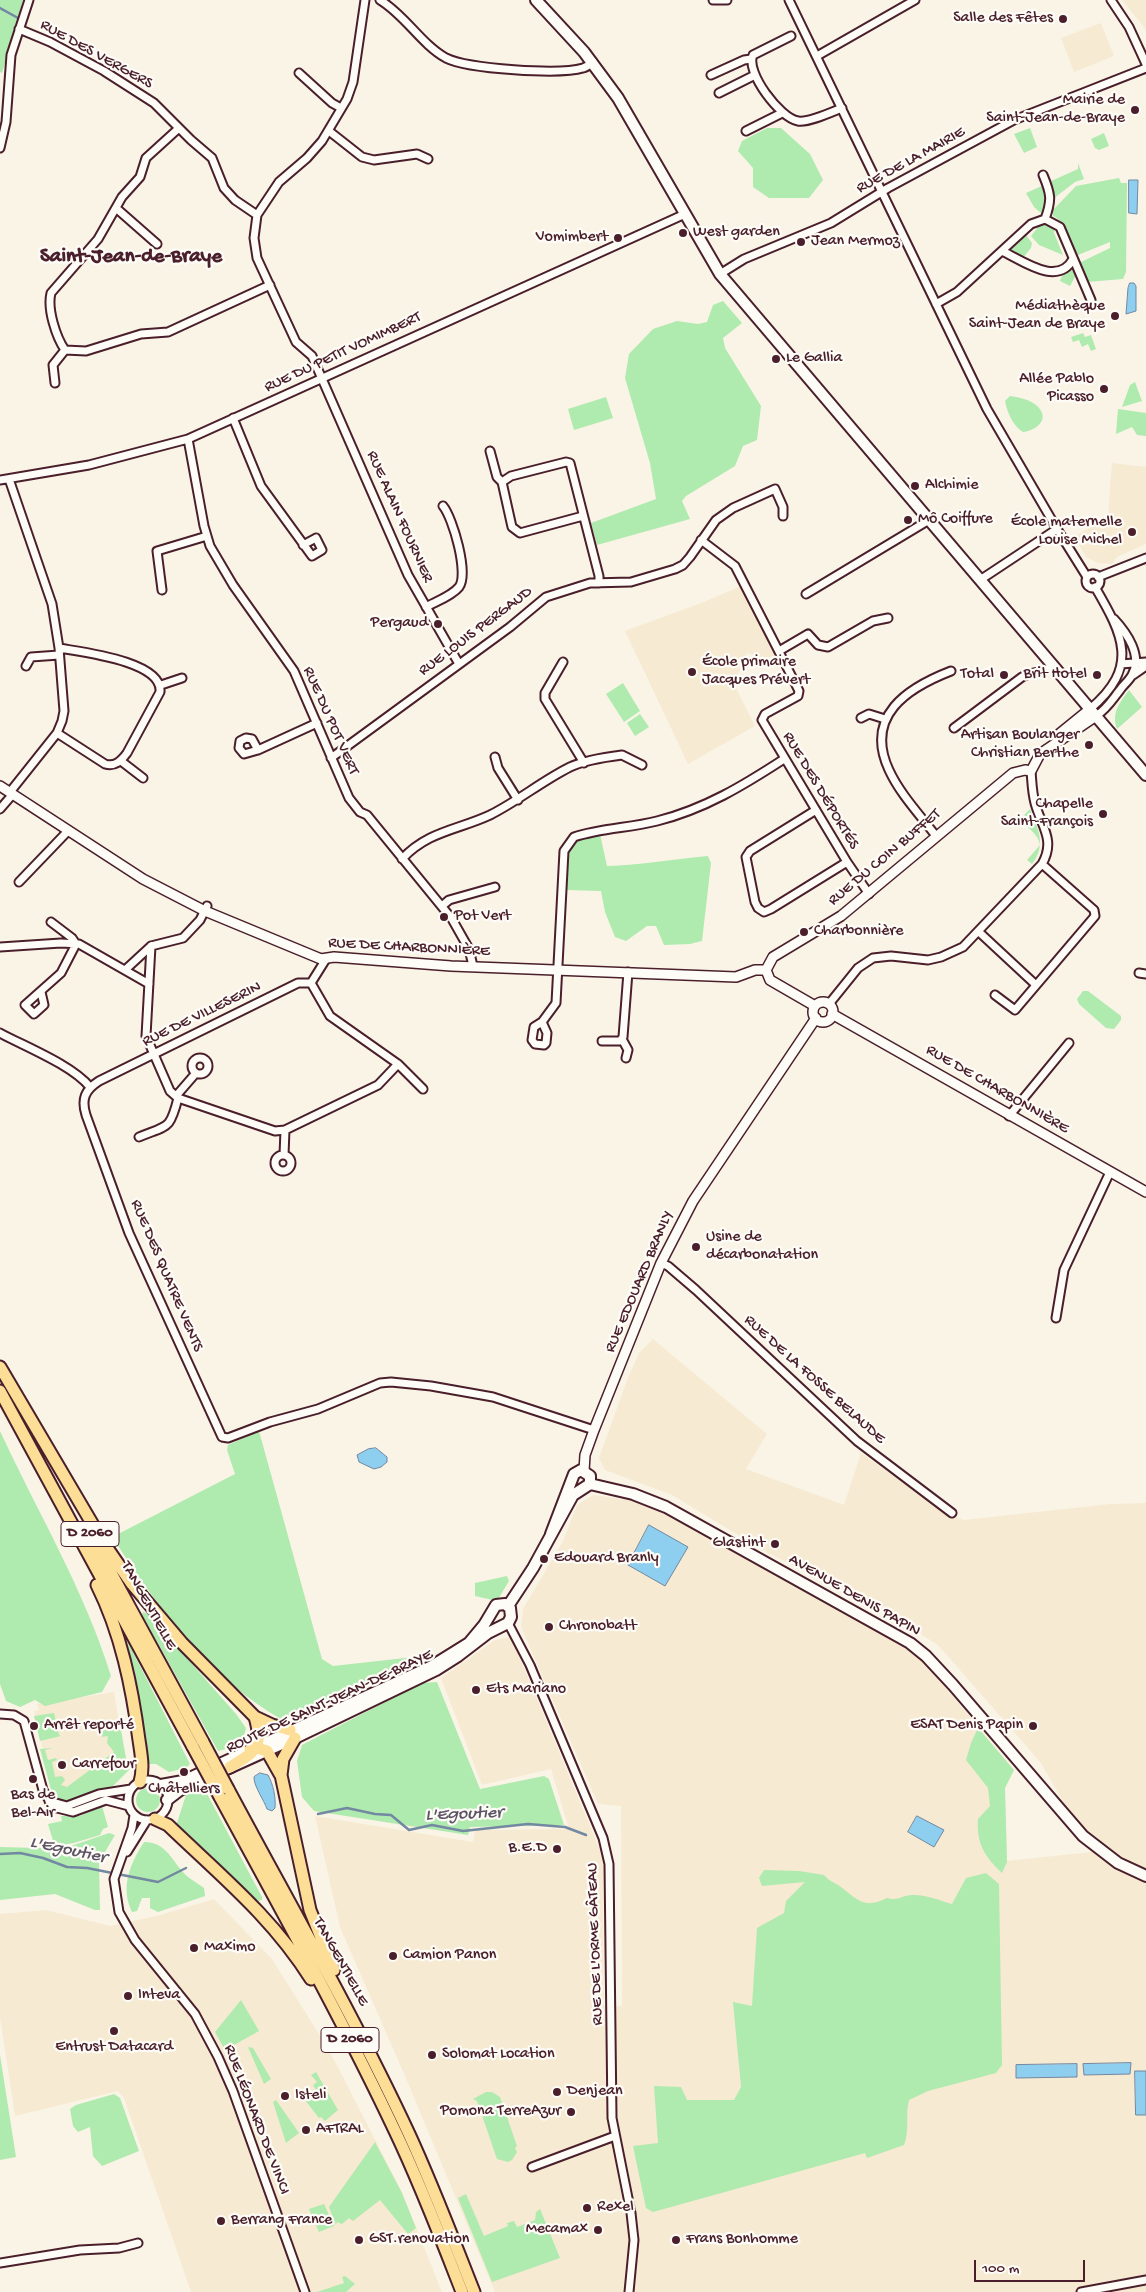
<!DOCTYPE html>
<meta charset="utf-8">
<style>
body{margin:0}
#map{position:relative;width:1146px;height:2292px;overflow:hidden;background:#faf4e6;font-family:"Gochi Hand",sans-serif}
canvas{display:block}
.scale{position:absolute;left:974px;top:2260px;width:111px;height:22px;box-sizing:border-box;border:2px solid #4a1f2b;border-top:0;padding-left:6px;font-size:15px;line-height:18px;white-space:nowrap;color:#4a1f2b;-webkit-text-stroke:4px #fdfcf7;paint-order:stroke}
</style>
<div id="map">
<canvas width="1146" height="2292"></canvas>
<div class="scale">100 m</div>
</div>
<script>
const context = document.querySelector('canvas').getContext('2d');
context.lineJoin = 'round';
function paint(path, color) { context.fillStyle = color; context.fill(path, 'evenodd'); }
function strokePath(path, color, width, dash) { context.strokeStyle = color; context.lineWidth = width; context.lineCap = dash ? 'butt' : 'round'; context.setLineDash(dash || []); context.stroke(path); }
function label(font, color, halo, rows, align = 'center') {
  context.font = font + ' "Gochi Hand",sans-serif'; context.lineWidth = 4.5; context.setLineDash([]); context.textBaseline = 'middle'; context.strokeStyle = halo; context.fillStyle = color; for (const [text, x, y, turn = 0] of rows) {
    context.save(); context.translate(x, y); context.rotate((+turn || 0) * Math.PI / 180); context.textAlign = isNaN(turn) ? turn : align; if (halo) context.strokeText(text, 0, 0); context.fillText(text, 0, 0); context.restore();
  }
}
const built = new Path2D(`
 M1122 0H1146V30L1144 27Z
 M1101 23 1114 56 1074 72 1061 38Z
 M1112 463 1146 467V544L1117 557 1112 564 1098 563 1086 557 1074 537 1108 516Z
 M741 586 777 654 767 659 747 653 734 684 755 726 688 764 625 631 704 602Z
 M653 1339 767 1434 746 1469 844 1505 861 1453 949 1515 964 1520 1110 1504 1146 1503V2292H495L405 2076 340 1927 315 1816 473 1842 475 1830 569 1829 551 1769 482 1785 441 1678 495 1640 511 1637 603 1857 604 2006H622L621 1806 598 1804 521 1627 523 1609 563 1541 577 1505 593 1495 630 1500 656 1507 901 1641 926 1664 1014 1770 1005 1788 1007 1861 1091 1852 1041 1763 938 1645 874 1605 768 1553 672 1495 605 1470 599 1458 626 1383 639 1353Z
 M114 1692 125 1761 53 1794 34 1711 39 1710 37 1704Z
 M214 1899 272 1959 329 2050 402 2192 442 2292H191L124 2098 118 2091 15 2116 0 2017V1914L46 1910 110 1926 160 1915Z`);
const green = new Path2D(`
 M0 0H23L2 73 0 72Z
 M767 128H781L810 154 823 180 809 198H769L753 187V168L738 151 742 141Z
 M1030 128 1037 147 1024 153 1014 134Z
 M1104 133 1109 146 1099 150 1095 148 1091 139Z
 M1078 163 1084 179 1075 182 1053 199 1049 182 1078 169Z
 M1119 178 1121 183H1127L1126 272 1123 279 1087 282 1080 267 1081 262 1110 248V242L1078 255C1068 241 1070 224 1053 216V210L1076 186Z
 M1044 185C1048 196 1048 204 1042 214L1034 207 1026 193Z
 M1042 222 1055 227 1054 233 1063 255 1039 245 1031 236Z
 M1026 235 1032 243 1031 248 1022 259 1010 253V250Z
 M1071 267 1074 268 1077 273 1070 286 1060 281 1065 269Z
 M723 301 742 323 723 338 725 348 761 406 757 440 743 446 735 466 686 496 682 501 690 519 597 545 591 523 656 499 650 463 625 378 629 354 653 329 677 321 698 324 707 322 713 305Z
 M1083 333 1085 337 1091 335 1096 349 1091 351 1088 344 1082 347 1079 340 1073 342 1071 337Z
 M1135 382 1142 401 1122 407 1130 385Z
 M1010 396C1019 397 1033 400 1039 408 1050 421 1034 431 1023 432 1013 426 1007 412 1005 401Z
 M606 397 613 418 574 430 568 409Z
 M1118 409 1146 413V436L1137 435 1132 427 1116 434Z
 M623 683 640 711 624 722 606 694Z
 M1129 690 1142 707 1117 729C1111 713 1120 702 1129 690Z
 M640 714 649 727 635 736 627 723Z
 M1030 809C1038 829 1047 845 1032 864L1027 860 1040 845C1039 835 1028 828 1020 820L1024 823 1028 820 1024 815Z
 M600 834 607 866C641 865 674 859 708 856L711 863 702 941 690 944 664 945 656 926H647L626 941 615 937 605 912 601 891 567 890C568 875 564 850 577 839 582 835 594 835 600 834Z
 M1083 991H1088L1121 1016V1020L1114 1029 1106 1028 1079 1004 1077 999Z
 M0 1431C38 1513 84 1589 111 1676L102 1692 45 1706 35 1700 20 1707 6 1701 0 1684Z
 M259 1431 322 1659 333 1666 414 1657 416 1663 323 1704 283 1720C213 1682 157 1607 115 1541L120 1533 235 1474 227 1450 228 1445Z
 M507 1576 509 1581 497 1601 475 1596V1583Z
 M143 1612 148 1614 236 1714 246 1728 243 1739 226 1749 218 1751 142 1615Z
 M118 1623 190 1764 186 1768 169 1772 156 1764H146Z
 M437 1682 480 1789 544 1776 549 1779 564 1825 470 1827 468 1835 314 1811 302 1797 297 1761 302 1745 422 1683Z
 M54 1713 59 1735 61 1736 40 1741 34 1716Z
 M111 1725 114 1729 121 1730 126 1758 125 1765 131 1768 113 1786 68 1802 60 1801 53 1797 40 1749 53 1748 45 1750 48 1760 56 1758 57 1760 52 1762 55 1777 62 1776 65 1780 61 1785 67 1787 114 1752 107 1743 108 1736 102 1737 103 1726Z
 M978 1728 1014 1770 1005 1788 1007 1862 1002 1873C985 1857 976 1843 978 1819L990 1806 988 1788 966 1760 971 1743Z
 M136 1800a12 12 0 1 1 24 0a12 12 0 1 1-24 0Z
 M196 1791 206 1792 262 1897V1900L257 1901 176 1826 186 1795Z
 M102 1806 108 1827 103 1829 100 1835 74 1843 56 1846 54 1844 48 1824 62 1821 61 1816H80Z
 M109 1833 115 1835 99 1862 100 1910H95L55 1894 0 1900V1847L39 1848 71 1846Z
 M144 1842C168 1842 172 1863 188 1877 193 1881 199 1884 204 1888L205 1896 158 1912 150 1908V1898H142L137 1911 132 1912C120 1887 130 1864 144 1842Z
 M764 1870 799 1871 824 1875C830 1882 834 1882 841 1887 859 1901 864 1909 887 1898 898 1901 901 1896 911 1895 925 1894 939 1900 952 1904L966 1878 986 1873 999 1884 1002 2065 996 2073 928 2091 909 2100C905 2115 910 2130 904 2145L867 2158 865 2153 653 2212 646 2208 633 2146 658 2143 654 2086 681 2087 687 2100H734L741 2087 733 2002 752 2006 757 1928 784 1913 786 1901 805 1882 762 1886 759 1878Z
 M241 2000 259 2031 225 2050 215 2032Z
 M248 2047 253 2048 271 2079 264 2084Z
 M0 2055 16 2157 0 2160Z
 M316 2072 338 2110 325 2121 321 2117 319 2118 301 2095 308 2090 312 2098 318 2093 313 2085 317 2082 311 2075Z
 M486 2092H492L500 2097 517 2146 515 2148 517 2152 512 2160 508 2162 497 2159 477 2101 473 2099Z
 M114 2094 120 2098 139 2151 102 2166 93 2156 90 2127 78 2132 73 2126 70 2109 76 2105Z
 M276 2100 299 2133 286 2143 273 2102Z
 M375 2142 402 2193 416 2228 408 2234 380 2200 353 2221 349 2218 342 2224 337 2222 336 2225 329 2207Z
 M466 2194 484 2236 508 2226 507 2223 514 2221 517 2227 535 2220 536 2212 540 2209 560 2258 492 2282 458 2198Z
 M324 2204 334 2226 319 2232 309 2209Z
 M345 2276 355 2284 346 2292H317L344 2283 342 2277Z`);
const water = new Path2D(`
 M1129 180H1138L1137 214 1129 213Z
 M1130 283H1134L1136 286V311L1126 314 1128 288Z
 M376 1448 387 1457V1462L381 1467 374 1469 359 1462 357 1455 368 1449Z
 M649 1525 688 1547 665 1586 628 1565Z
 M260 1773 268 1775C273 1784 276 1797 275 1808L272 1811 267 1809C264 1800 253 1785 254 1777Z
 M917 1816 944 1830 934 1847 908 1832Z
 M1131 2063 1130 2074 1084 2075 1083 2064Z
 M1077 2064V2077L1016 2078V2065Z
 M1135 2071H1146V2115H1136Z`);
const stream = new Path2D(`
 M0 8 18 18
 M318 1814 347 1808 375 1814 391 1815 409 1830 432 1825 463 1831 528 1824 565 1827 586 1835
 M0 1854 20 1853 43 1858 67 1867 87 1868 158 1882 186 1868`);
const minor = new Path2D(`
 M365 0 353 82 347 99 322 141 307 158 279 182 257 215 254 238 257 258 296 342 312 356 408 575 459 664
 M380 0C405 15 421 44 446 58 468 69 560 75 583 68 587 67 590 64 593 62
 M713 0H727
 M789 0 987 409 1057 529 1087 577
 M1111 0 1129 27 1146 64
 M19 29 50 42 104 71 154 103 191 140 212 158 224 188 235 200 257 215
 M791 36 753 55C745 72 780 118 798 121 808 123 832 112 842 108
 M817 56 915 0
 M299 73 332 103 341 108
 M711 75 744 60 751 59
 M719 93 755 75
 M179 128 146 158 140 177 122 197 98 239 51 293C47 309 56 337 65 350L86 351 141 334 168 332 270 285
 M329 131 362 157 374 160 417 154 428 159
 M746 131 782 113
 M0 148 6 122 11 55 29 0
 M1043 175C1051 194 1052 200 1045 219
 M116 208 157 244
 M1045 219 1060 227 1091 300
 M1004 252C1023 261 1058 287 1073 259
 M720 274 744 259 831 223 888 188 1014 120 1146 68
 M936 304 957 292 1031 224 1045 219
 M55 383 53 365 65 350
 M233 418 261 486 312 556 322 550 316 538 303 545
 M188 439 204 526 210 546 233 585 294 671 349 798 360 812 367 815 452 919 469 949 473 966
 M490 451 497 477 502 482 512 527 520 533 583 516
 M9 479 52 604 59 648 64 711 62 721 57 733 10 792
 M0 480 89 465 188 439 685 214
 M502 482 511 476 566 462 570 463 599 576V583
 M701 540 735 566 794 681 799 691 798 696 765 714 762 720 847 862 869 894
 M1086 581a7 7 0 1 1 14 0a7 7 0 1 1-14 0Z
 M1098 577 1146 558
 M980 580 1057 529
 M162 590 157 551 207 536
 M806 594 929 520
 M426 607C435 602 452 596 459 587 469 574 453 518 443 506
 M779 651 808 634 818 645 828 647 873 621 888 618
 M563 662 545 693V699L584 763
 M1121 664 1146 662
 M26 666 31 657 59 655
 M1133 675 1146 666
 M161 685 182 678
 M1090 709C1140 667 1123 635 1095 587
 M1096 716C1107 709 1112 700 1120 690 1123 685 1129 681 1132 675 1143 656 1127 633 1114 619
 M861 718 869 714 885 719
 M954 728 1022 677C1032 671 1042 674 1052 666
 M57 733 105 764C115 767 121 761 127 753L160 692C163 661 81 652 59 648
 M258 750 244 754 239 748 240 741 246 738 252 739 258 750 317 723
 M495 757 498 768 518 800
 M331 758 510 627 546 597 590 583 631 582 675 569 683 565 690 557 716 520 733 508 775 489 783 507V516
 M121 761 143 778
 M0 809 13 794
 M816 810 750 851 746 857 755 902 758 908 764 912 771 909 847 862
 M936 836C920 815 900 794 889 770 864 716 907 688 951 671
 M402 859C428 831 458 830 490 815 518 801 542 781 570 767 585 760 606 757 622 755L642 765
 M19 882 67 832
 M207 906 200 920 183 938 151 946 146 1036 170 1091 178 1098 275 1131 285 1130 378 1085 398 1064 330 1016 311 983
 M442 906 449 900 495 887
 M979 932 1036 985
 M0 947 61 943 79 944 149 984
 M125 970 151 946
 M1139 973 1146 974
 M311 983H298L99 1081C85 1090 81 1099 86 1115L129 1233 222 1437 228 1438 270 1422 318 1409 380 1383 391 1382 431 1386 493 1397 594 1430
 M311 983 326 959
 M41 992 44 1005 34 1014 25 1005 61 973 76 944 72 938 51 922
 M995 995 1015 1010 1095 916 1094 910 1042 864
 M829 1004 858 968 873 958 891 956 928 960 941 957 963 947 1042 864C1056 840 1041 826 1035 803 1032 792 1032 782 1031 771
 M542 1022 547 1033 546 1043 544 1045 535 1044 532 1040 534 1027 542 1022 556 1003 564 851 574 837C601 828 630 828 657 821 705 809 744 785 784 759
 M0 1033C26 1047 72 1065 90 1087
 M622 1039 628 1050 626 1058
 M602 1041H620L623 1037 628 972
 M192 1066a8 8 0 1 1 16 0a8 8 0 1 1-16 0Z
 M398 1064 423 1089
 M176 1096 196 1073
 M1009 1116 1069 1043
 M139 1137C168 1125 170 1130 178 1098
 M284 1155 285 1130
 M275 1163a8 8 0 1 1 16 0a8 8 0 1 1-16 0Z
 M661 1263 668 1266 696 1290 857 1441 952 1513
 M1056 1318 1064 1270 1110 1172
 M508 1623 530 1665 603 1838 609 1864 612 2118 631 2213 634 2240 629 2292
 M0 1714 14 1715 24 1721 43 1790 53 1807 73 1812 106 1800 129 1806
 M128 1800a20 20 0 1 1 40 0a20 20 0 1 1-40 0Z
 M49 1801 67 1806 99 1794 131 1789
 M134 1815 132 1828 114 1879 119 1912 135 1940 195 2014 218 2057 233 2091 305 2292
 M127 1852 147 1820
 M532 2167 615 2136
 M0 2263 80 2250 119 2248 138 2243
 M1081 2292 1146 2280`);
const tertiary = new Path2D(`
 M1058 735 1090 709
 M0 786 143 879 205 911 321 959 334 957 451 966 736 977 755 970H766
 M766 970 773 957 841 916 1013 773 1025 770 1031 771 1040 754 1096 716
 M766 970 770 980 815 1006
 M813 1012a10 10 0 1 1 20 0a10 10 0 1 1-20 0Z
 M832 1014 1146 1192
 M584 1471 585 1455 594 1430 661 1263 693 1201 816 1018`);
const secondary = new Path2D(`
 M536 0 584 52 618 98 720 274 1146 775
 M590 1484 633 1494 666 1507 910 1643 926 1656 953 1685 1083 1836 1118 1863 1146 1876
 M508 1606 533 1568 573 1495 590 1484V1476L581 1470 574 1474 551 1534
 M161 1785 183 1781 432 1666 469 1643 484 1625 496 1605 505 1604 510 1608 511 1617 508 1623 488 1633 458 1656 436 1670 295 1738 180 1790 167 1800`);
const trunk = new Path2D(`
 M0 1367 103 1542 132 1584 182 1643 255 1717 272 1725 290 1730
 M0 1391 193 1747
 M92 1538 203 1742
 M97 1585C121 1633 132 1687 139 1740 141 1754 144 1768 140 1782
 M295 1738 283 1759 281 1775 310 1910 334 1970
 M250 1750 257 1748 267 1751 280 1774
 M230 1767C255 1752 264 1748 255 1717
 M228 1789C289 1903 354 2016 409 2134 433 2186 453 2239 474 2292
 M220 1797C280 1908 341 2017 395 2131 420 2183 441 2238 462 2292
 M155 1819 168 1825C220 1875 272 1917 311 1979`);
const trunkBridge = new Path2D(`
 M203 1742 228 1789
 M193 1747 220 1797`);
const markers = [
 [1063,19,5,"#4a1f2b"],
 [1135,110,5,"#4a1f2b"],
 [683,233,5,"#4a1f2b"],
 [618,238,5,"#4a1f2b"],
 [801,242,5,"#4a1f2b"],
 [1115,316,5,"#4a1f2b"],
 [776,359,5,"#4a1f2b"],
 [1104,389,5,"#4a1f2b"],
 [915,486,5,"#4a1f2b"],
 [908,520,5,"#4a1f2b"],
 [1132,532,5,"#4a1f2b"],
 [438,624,5,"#4a1f2b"],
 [692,672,5,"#4a1f2b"],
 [1004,675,5,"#4a1f2b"],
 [1097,675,5,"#4a1f2b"],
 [1089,745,5,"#4a1f2b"],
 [1103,814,5,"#4a1f2b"],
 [444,917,5,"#4a1f2b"],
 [804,932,5,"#4a1f2b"],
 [696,1247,5,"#4a1f2b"],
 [775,1544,5,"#4a1f2b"],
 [544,1559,5,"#4a1f2b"],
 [549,1627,5,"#4a1f2b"],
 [476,1690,5,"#4a1f2b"],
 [34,1726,5,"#4a1f2b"],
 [1033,1726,5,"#4a1f2b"],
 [62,1765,5,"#4a1f2b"],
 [184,1772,5,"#4a1f2b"],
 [33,1779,5,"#4a1f2b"],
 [557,1849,5,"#4a1f2b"],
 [194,1948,5,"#4a1f2b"],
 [393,1956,5,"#4a1f2b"],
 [128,1996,5,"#4a1f2b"],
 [114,2031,5,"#4a1f2b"],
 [432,2055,5,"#4a1f2b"],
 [557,2092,5,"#4a1f2b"],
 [285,2096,5,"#4a1f2b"],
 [571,2112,5,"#4a1f2b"],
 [306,2130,5,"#4a1f2b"],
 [587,2208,5,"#4a1f2b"],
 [221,2221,5,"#4a1f2b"],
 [598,2230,5,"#4a1f2b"],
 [359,2240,5,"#4a1f2b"],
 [676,2240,5,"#4a1f2b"]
];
const shields = [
 [90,1534,58],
 [350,2040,58]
];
const shieldNames = [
 ["D 2060",90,1534],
 ["D 2060",350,2040]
];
const poiNames = [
 ["Salle des Fêtes",1053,19,"right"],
 ["Mairie de",1125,101,"right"],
 ["Saint-Jean-de-Braye",1125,119,"right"],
 ["West garden",693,233],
 ["Vomimbert",608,238,"right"],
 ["Jean Mermoz",811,242],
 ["Médiathèque",1105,307,"right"],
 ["Saint-Jean de Braye",1105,325,"right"],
 ["Le Gallia",786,359],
 ["Allée Pablo",1094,380,"right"],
 ["Picasso",1094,398,"right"],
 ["Alchimie",925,486],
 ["Mô Coiffure",918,520],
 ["École maternelle",1122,523,"right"],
 ["Louise Michel",1122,541,"right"],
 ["Pergaud",428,624,"right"],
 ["École primaire",702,663],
 ["Jacques Prévert",702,681],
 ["Total",994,675,"right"],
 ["Brit Hotel",1087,675,"right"],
 ["Artisan Boulanger",1079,736,"right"],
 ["Christian Berthe",1079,754,"right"],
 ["Chapelle",1093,805,"right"],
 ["Saint-François",1093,823,"right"],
 ["Pot Vert",454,917],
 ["Charbonnière",814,932],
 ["Usine de",706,1238],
 ["décarbonatation",706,1256],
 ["Glastint",765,1544,"right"],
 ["Edouard Branly",554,1559],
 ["Chronobatt",559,1627],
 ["Ets Mariano",486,1690],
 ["Arrêt reporté",44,1726],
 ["ESAT Denis Papin",1023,1726,"right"],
 ["Carrefour",72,1765],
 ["Châtelliers",184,1790,"center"],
 ["Bas de",33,1796,"center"],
 ["Bel-Air",33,1814,"center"],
 ["B.E.D",547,1849,"right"],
 ["Maximo",204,1948],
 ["Camion Panon",403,1956],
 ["Inteva",138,1996],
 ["Entrust Datacard",114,2048,"center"],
 ["Solomat Location",442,2055],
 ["Denjean",567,2092],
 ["Isteli",295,2096],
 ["Pomona TerreAzur",561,2112,"right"],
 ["AFTRAL",316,2130],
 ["Rexel",597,2208],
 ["Berrang France",231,2221],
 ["Mecamax",588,2230,"right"],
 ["GST.renovation",369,2240],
 ["Frans Bonhomme",686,2240]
];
const streetNames = [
 ["RUE DES VERGERS",96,55,29],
 ["RUE DE LA MAIRIE",911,161,-29],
 ["RUE DU PETIT VOMIMBERT",343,353,-25],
 ["RUE ALAIN FOURNIER",399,517,66],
 ["RUE LOUIS PERGAUD",476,632,-37],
 ["RUE DU POT VERT",330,721,66],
 ["RUE DES DÉPORTÉS",820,791,59],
 ["RUE DU COIN BUFFET",885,858,-40],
 ["RUE DE CHARBONNIÈRE",409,948,3],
 ["RUE DE VILLESERIN",202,1015,-26],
 ["RUE DE CHARBONNIÈRE",997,1090,30],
 ["RUE DES QUATRE VENTS",166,1276,67],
 ["RUE EDOUARD BRANLY",640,1282,-67],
 ["RUE DE LA FOSSE BELAUDE",814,1380,42],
 ["AVENUE DENIS PAPIN",854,1596,30],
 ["TANGENTIELLE",148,1606,61],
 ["ROUTE DE SAINT-JEAN-DE-BRAYE",330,1702,-25],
 ["RUE DE L'ORME GÂTEAU",596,1944,-92],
 ["TANGENTIELLE",340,1962,61],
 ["RUE LÉONARD DE VINCI",256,2120,69]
];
const waterNames = [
 ["L'Egoutier",464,1815,-2],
 ["L'Egoutier",68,1851,12]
];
const districtNames = [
 ["Saint-Jean-de-Braye",131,258]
];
paint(built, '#f7ead2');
paint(green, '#afeaaf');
paint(water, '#8eceef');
strokePath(water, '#7388a1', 1);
strokePath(stream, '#7388a1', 2.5);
strokePath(minor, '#4a1f2b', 11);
strokePath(tertiary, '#4a1f2b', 12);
strokePath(secondary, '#4a1f2b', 14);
strokePath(trunk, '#4a1f2b', 15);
strokePath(minor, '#fdfcf7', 7);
strokePath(tertiary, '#fdfcf7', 9);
strokePath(secondary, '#fdfcf7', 10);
strokePath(trunk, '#fdde96', 11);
strokePath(trunkBridge, '#4a1f2b', 15, []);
strokePath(trunkBridge, '#fdde96', 11);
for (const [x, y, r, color] of markers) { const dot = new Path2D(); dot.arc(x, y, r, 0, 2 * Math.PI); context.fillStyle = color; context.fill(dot); strokePath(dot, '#fdfcf7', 2); }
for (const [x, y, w] of shields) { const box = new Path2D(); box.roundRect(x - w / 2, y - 12.5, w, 25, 4); context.fillStyle = '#fdfcf7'; context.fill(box); strokePath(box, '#4a1f2b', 1); }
label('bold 15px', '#4a1f2b', null, shieldNames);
label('16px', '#4a1f2b', '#fdfcf7', poiNames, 'left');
label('16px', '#4a1f2b', '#fdfcf7', streetNames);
label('italic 18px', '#5e5466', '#fdfcf7', waterNames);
label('bold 21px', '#4a1f2b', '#fdfcf7', districtNames);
</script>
